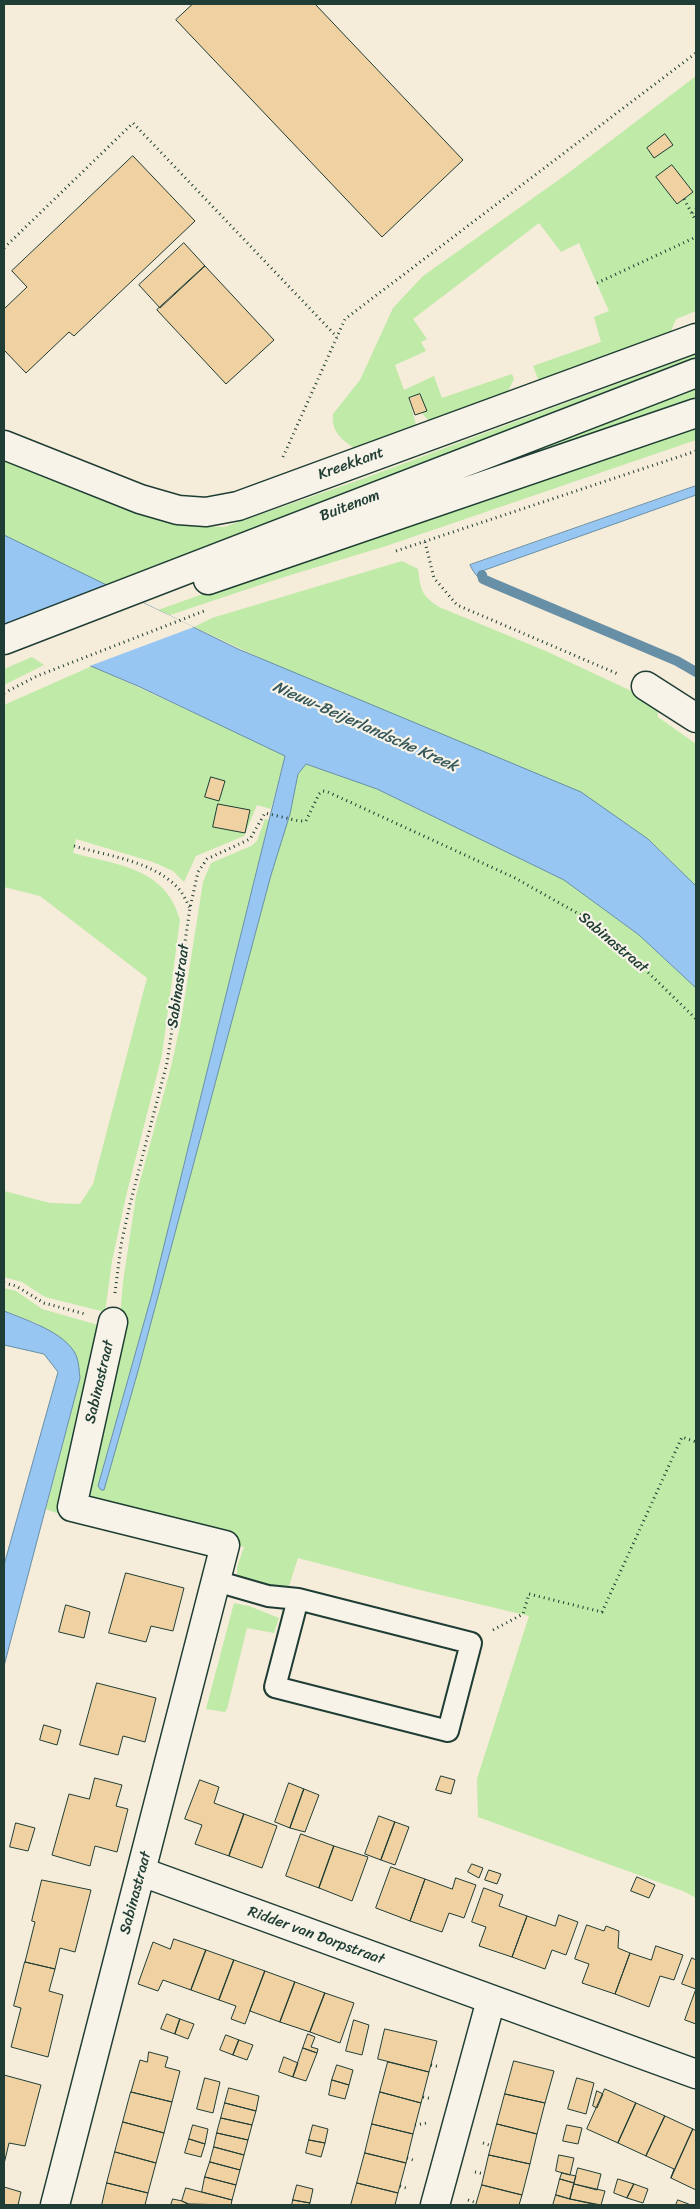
<!DOCTYPE html>
<style>
body{margin:0}
#map{position:relative;width:700px;height:2209px;overflow:hidden;background:#f5ecda;font-family:Sriracha,sans-serif}
canvas{display:block}
.frame{position:absolute;inset:0;border:5px solid #1f3d34;pointer-events:none}
</style>
<div id="map">
<canvas width="700" height="2209"></canvas>
<div class="frame"></div>
</div>
<script>
const context = document.querySelector('canvas').getContext('2d');
context.lineJoin = 'round';
function paint(path, color) { context.fillStyle = color; context.fill(path, 'evenodd'); }
function strokePath(path, color, width, dash) { context.strokeStyle = color; context.lineWidth = width; context.lineCap = dash ? 'butt' : 'round'; context.setLineDash(dash || []); context.stroke(path); }
function label(font, color, halo, rows, align = 'center') {
  context.font = font + ' Sriracha,sans-serif'; context.lineWidth = 4.5; context.setLineDash([]); context.textBaseline = 'middle'; context.strokeStyle = halo; context.fillStyle = color; for (const [text, x, y, turn = 0] of rows) {
    context.save(); context.translate(x, y); context.rotate((+turn || 0) * Math.PI / 180); context.textAlign = isNaN(turn) ? turn : align; if (halo) context.strokeText(text, 0, 0); context.fillText(text, 0, 0); context.restore();
  }
}
const green = new Path2D(`
 M696 76V311L676 319 669 336 540 384 533 366 601 342 594 317 609 311 579 243 561 252 539 223 413 319 427 339 421 342 426 351 395 365 404 390 434 376 442 398 512 374 514 379 503 401 433 426 422 413 426 411 420 394 409 399 418 432 356 449C342 440 331 432 333 414L360 380 393 308 423 276 567 174Z
 M696 354V365L114 589 4 536V461L154 518 197 526 224 527 365 478Z
 M696 385V402L521 459 519 456Z
 M696 424V440L386 546 281 578 170 615 158 610 366 536Z
 M402 561 418 569C421 590 420 594 439 607L548 652 657 703 658 717 696 744V886L648 839 194 627 212 618Z
 M32 657 44 665 4 685V669Z
 M92 666 285 755 271 809 257 805 244 836 196 856 184 882 173 871 153 862 76 839 73 853C118 865 166 868 180 920L162 1055 126 1196 112 1261 105 1312 45 1297 22 1282 4 1277V1191L50 1203 80 1204 93 1184 147 978 40 896 4 887V705Z
 M306 764 377 789 564 880 639 935 696 988V1898L683 1891 478 1817 477 1779 529 1616 416 1589 298 1558 287 1592 241 1578 237 1573V1567L244 1547 87 1496 119 1330 123 1282 136 1196 171 1067 181 1021 203 882 211 863 251 846 257 841 265 819 269 820 152 1294 98 1486 104 1490 138 1371 271 875 290 814 298 774Z
 M4 1288 16 1291 42 1309 98 1325 104 1331 87 1408 59 1514 46 1509 80 1378 39 1324 4 1311Z
 M234 1603 249 1606 279 1618 274 1633 247 1628 227 1709 225 1712 206 1709Z`);
const water = new Path2D(`
 M696 486V495L482 571 492 583C481 583 474 574 470 565Z
 M4 535 238 649 581 792 648 839 696 886V988L639 935 564 880 377 789 306 764 298 774 290 814 271 875 138 1371 104 1490H101L98 1486 152 1294 285 756 140 687 4 629Z
 M4 1311C26 1320 65 1332 76 1355 79 1362 79 1371 80 1378L4 1666V1565L58 1372 44 1354 4 1345Z`);
const pier = new Path2D(`
 M114 589 194 627 87 667 4 632Z`);
const stream = new Path2D(`
 M482 575 483 579 492 583 677 661 696 672`);
const building = new Path2D(`
 M193 4H315L463 160 382 237 176 20Z
 M665 134 673 145 654 158 647 148Z
 M133 156 195 221 74 336 69 332 26 373 4 350V309L27 287 12 271Z
 M672 165 693 192 677 204 656 177Z
 M184 243 205 266 160 308 139 285Z
 M205 266 274 340 226 384 157 310Z
 M420 394 427 411 415 415 409 398Z
 M211 777 225 781 219 801 205 797Z
 M218 804 250 810 245 833 213 827Z
 M126 1573 184 1588 173 1631 151 1626 146 1642 109 1633Z
 M66 1605 90 1612 84 1638 59 1632Z
 M97 1683 156 1698 145 1742 123 1736 118 1755 80 1745Z
 M44 1725 61 1730 57 1745 40 1740Z
 M441 1776 455 1780 451 1794 436 1790Z
 M95 1778 122 1785 116 1806 128 1809 117 1852 95 1846 90 1866 52 1855 69 1794 89 1799Z
 M200 1780 219 1787 214 1803 244 1814 229 1856 195 1844 202 1825 185 1819Z
 M289 1783 304 1789 290 1828 275 1822Z
 M304 1789 319 1795 305 1832 290 1828Z
 M244 1814 277 1826 262 1868 229 1856Z
 M379 1816 395 1822 381 1860 365 1854Z
 M395 1822 409 1827 395 1865 381 1860Z
 M16 1823 35 1828 28 1851 10 1847Z
 M301 1834 334 1846 319 1888 286 1876Z
 M334 1846 368 1857 352 1901 319 1888Z
 M472 1864 483 1868 479 1878 468 1872Z
 M391 1867 425 1879 410 1921 376 1908Z
 M489 1870 501 1874 497 1884 485 1880Z
 M637 1877 655 1885 649 1898 631 1891Z
 M456 1878 476 1885 464 1918 449 1913 442 1932 410 1921 425 1879 452 1889Z
 M42 1880 91 1890 75 1952 60 1948 55 1969 25 1962 35 1922 32 1921Z
 M484 1888 503 1895 499 1906 527 1916 512 1957 479 1946 486 1927 472 1922Z
 M559 1915 578 1922 566 1955 552 1950 545 1969 512 1957 527 1916 555 1926Z
 M587 1925 604 1931 606 1926 619 1931 618 1948 630 1953 615 1994 582 1983 589 1964 575 1959Z
 M174 1939 206 1950 191 1990 163 1980 158 1991 138 1984 153 1942 170 1949Z
 M656 1946 683 1955 674 1980 660 1976 649 2007 615 1994 630 1953 651 1960Z
 M206 1950 234 1960 219 2000 191 1990Z
 M692 1958 696 1960V1989L682 1984Z
 M234 1960 265 1971 245 2024 231 2019 236 2006 219 2000Z
 M25 1962 55 1969 49 1991 63 1995 48 2057 11 2047 21 2008 14 2006Z
 M265 1971 295 1982 280 2022 250 2011Z
 M295 1982 325 1993 310 2032 280 2022Z
 M696 1989V2024L685 2020Z
 M325 1993 354 2003 340 2043 310 2032Z
 M167 2014 180 2019 175 2034 161 2029Z
 M180 2019 194 2024 188 2039 175 2034Z
 M354 2020 369 2025 362 2055 346 2051Z
 M385 2029 437 2041 429 2072 378 2059Z
 M308 2034 315 2037 311 2047 318 2049 317 2053 303 2048Z
 M226 2035 239 2040 233 2055 220 2050Z
 M239 2040 253 2045 247 2060 233 2055Z
 M303 2048 317 2053 306 2081 293 2077Z
 M149 2052 168 2057 165 2067 180 2071 172 2102 131 2092 140 2060 147 2062Z
 M284 2057 298 2063 293 2077 279 2072Z
 M514 2061 554 2071 545 2103 505 2094Z
 M388 2062 429 2072 421 2103 380 2092Z
 M337 2065 353 2070 349 2085 332 2080Z
 M4 2075 41 2085 25 2146 9 2143 4 2164Z
 M205 2078 220 2082 213 2113 197 2109Z
 M577 2078 594 2083 586 2114 568 2109Z
 M332 2080 349 2085 345 2099 329 2095Z
 M229 2088 259 2096 256 2111 225 2103Z
 M605 2089 636 2103 618 2143 587 2129Z
 M597 2091 603 2094 597 2108 593 2106Z
 M131 2092 172 2102 164 2133 123 2122Z
 M380 2092 421 2103 413 2134 372 2124Z
 M505 2094 545 2103 537 2134 497 2124Z
 M225 2103 256 2111 252 2125 221 2118Z
 M636 2103 665 2116 646 2156 618 2143Z
 M665 2116 693 2129 671 2178 674 2169 646 2156Z
 M221 2118 252 2125 248 2140 217 2133Z
 M123 2122 164 2133 156 2163 115 2152Z
 M372 2124 413 2134 406 2163 365 2153Z
 M497 2124 537 2134 530 2164 489 2155Z
 M193 2125 208 2129 205 2144 189 2139Z
 M313 2125 328 2129 325 2143 309 2140Z
 M567 2125 582 2128 578 2144 563 2141Z
 M693 2129 696 2131V2190L671 2178Z
 M217 2133 248 2140 244 2155 214 2147Z
 M189 2139 205 2144 201 2157 185 2153Z
 M309 2140 325 2143 321 2157 306 2153Z
 M214 2147 244 2155 240 2170 210 2162Z
 M115 2152 156 2163 148 2193 107 2183Z
 M365 2153 406 2163 398 2193 357 2183Z
 M489 2155 530 2164 522 2195 482 2185Z
 M559 2155 574 2158 570 2175 556 2171Z
 M210 2162 240 2170 236 2185 205 2177Z
 M578 2168 601 2174 597 2190 574 2184Z
 M562 2173 576 2176 574 2183 560 2179Z
 M205 2177 236 2185 232 2200 202 2192Z
 M560 2179 574 2183 570 2199 556 2195Z
 M618 2179 634 2184 627 2198 614 2193Z
 M107 2183 148 2193 145 2205H102Z
 M357 2183 398 2193 395 2205H351Z
 M574 2184 605 2191 601 2205 570 2199Z
 M634 2184 648 2189 643 2203 627 2198Z
 M297 2185 313 2189 310 2203 293 2200Z
 M482 2185 522 2195 519 2205H476Z
 M4 2187 21 2192 18 2205H4Z
 M186 2188 232 2200 231 2205 189 2204 182 2201Z
 M556 2195 570 2199 597 2205H553Z
 M173 2199 182 2201 189 2205H171Z
 M293 2200 310 2203 309 2205H292Z
 M678 2200 691 2205H676Z`);
const path = new Path2D(`
 M684 199 696 221
 M692 213 696 209
 M4 248 133 123 337 337
 M597 283 696 237
 M283 457 345 319 696 53
 M425 542 434 578 457 605 618 674
 M396 551 696 451
 M4 693 37 676 204 611
 M74 846C108 856 153 861 178 888 183 893 186 901 190 908
 M4 1283 16 1286 44 1303 85 1314
 M115 1293 121 1245 130 1204 167 1063 190 908 198 872 207 859 250 839 265 813 299 821H306L319 794 323 791 328 792 515 878 586 918 623 948 696 1019
 M493 1630 523 1614 529 1594 602 1612 682 1437 696 1442
 M431 2065 440 2067
 M423 2097 432 2099
 M415 2125 427 2123
 M483 2143 492 2146
 M407 2158 416 2161
 M475 2172 484 2174
 M400 2186 409 2189
 M468 2200 477 2203`);
const lane = new Path2D(`
 M216 1581 268 1596 298 1599 471 1643 448 1731 275 1687 298 1599`);
const street = new Path2D(`
 M4 445 140 499 178 510 206 512 238 506 696 338
 M646 686 696 718
 M142 1872 696 2074
 M55 2205 225 1545 72 1507 113 1322
 M435 2205 491 2000`);
const secondary = new Path2D(`
 M208 580 696 413
 M4 640 696 373`);
const streetNames = [
 ["Kreekkant",351,464,-20],
 ["Buitenom",350,506,-21],
 ["Sabinastraat",613,943,40],
 ["Sabinastraat",179,986,-82],
 ["Sabinastraat",100,1382,-77],
 ["Sabinastraat",136,1893,-75],
 ["Ridder van Dorpstraat",316,1936,20]
];
const waterNames = [
 ["Nieuw-Beijerlandsche Kreek",365,727,24]
];
paint(green, '#bfeaa7');
paint(water, '#97c6f2');
strokePath(water, '#678fa6', 1);
paint(pier, '#f5ecda');
strokePath(stream, '#678fa6', 10);
paint(building, '#efd1a2');
strokePath(building, '#1f3d34', 1);
strokePath(lane, '#1f3d34', 24);
strokePath(street, '#1f3d34', 31);
strokePath(secondary, '#1f3d34', 31);
strokePath(path, '#1f3d34', 3, [1, 4]);
strokePath(lane, '#f7f3e8', 20);
strokePath(street, '#f7f3e8', 28);
strokePath(secondary, '#f7f3e8', 28);
label('15px', '#1f3d34', '#f7f3e8', streetNames);
label('italic 16px', '#37585a', '#f7f3e8', waterNames);
</script>
